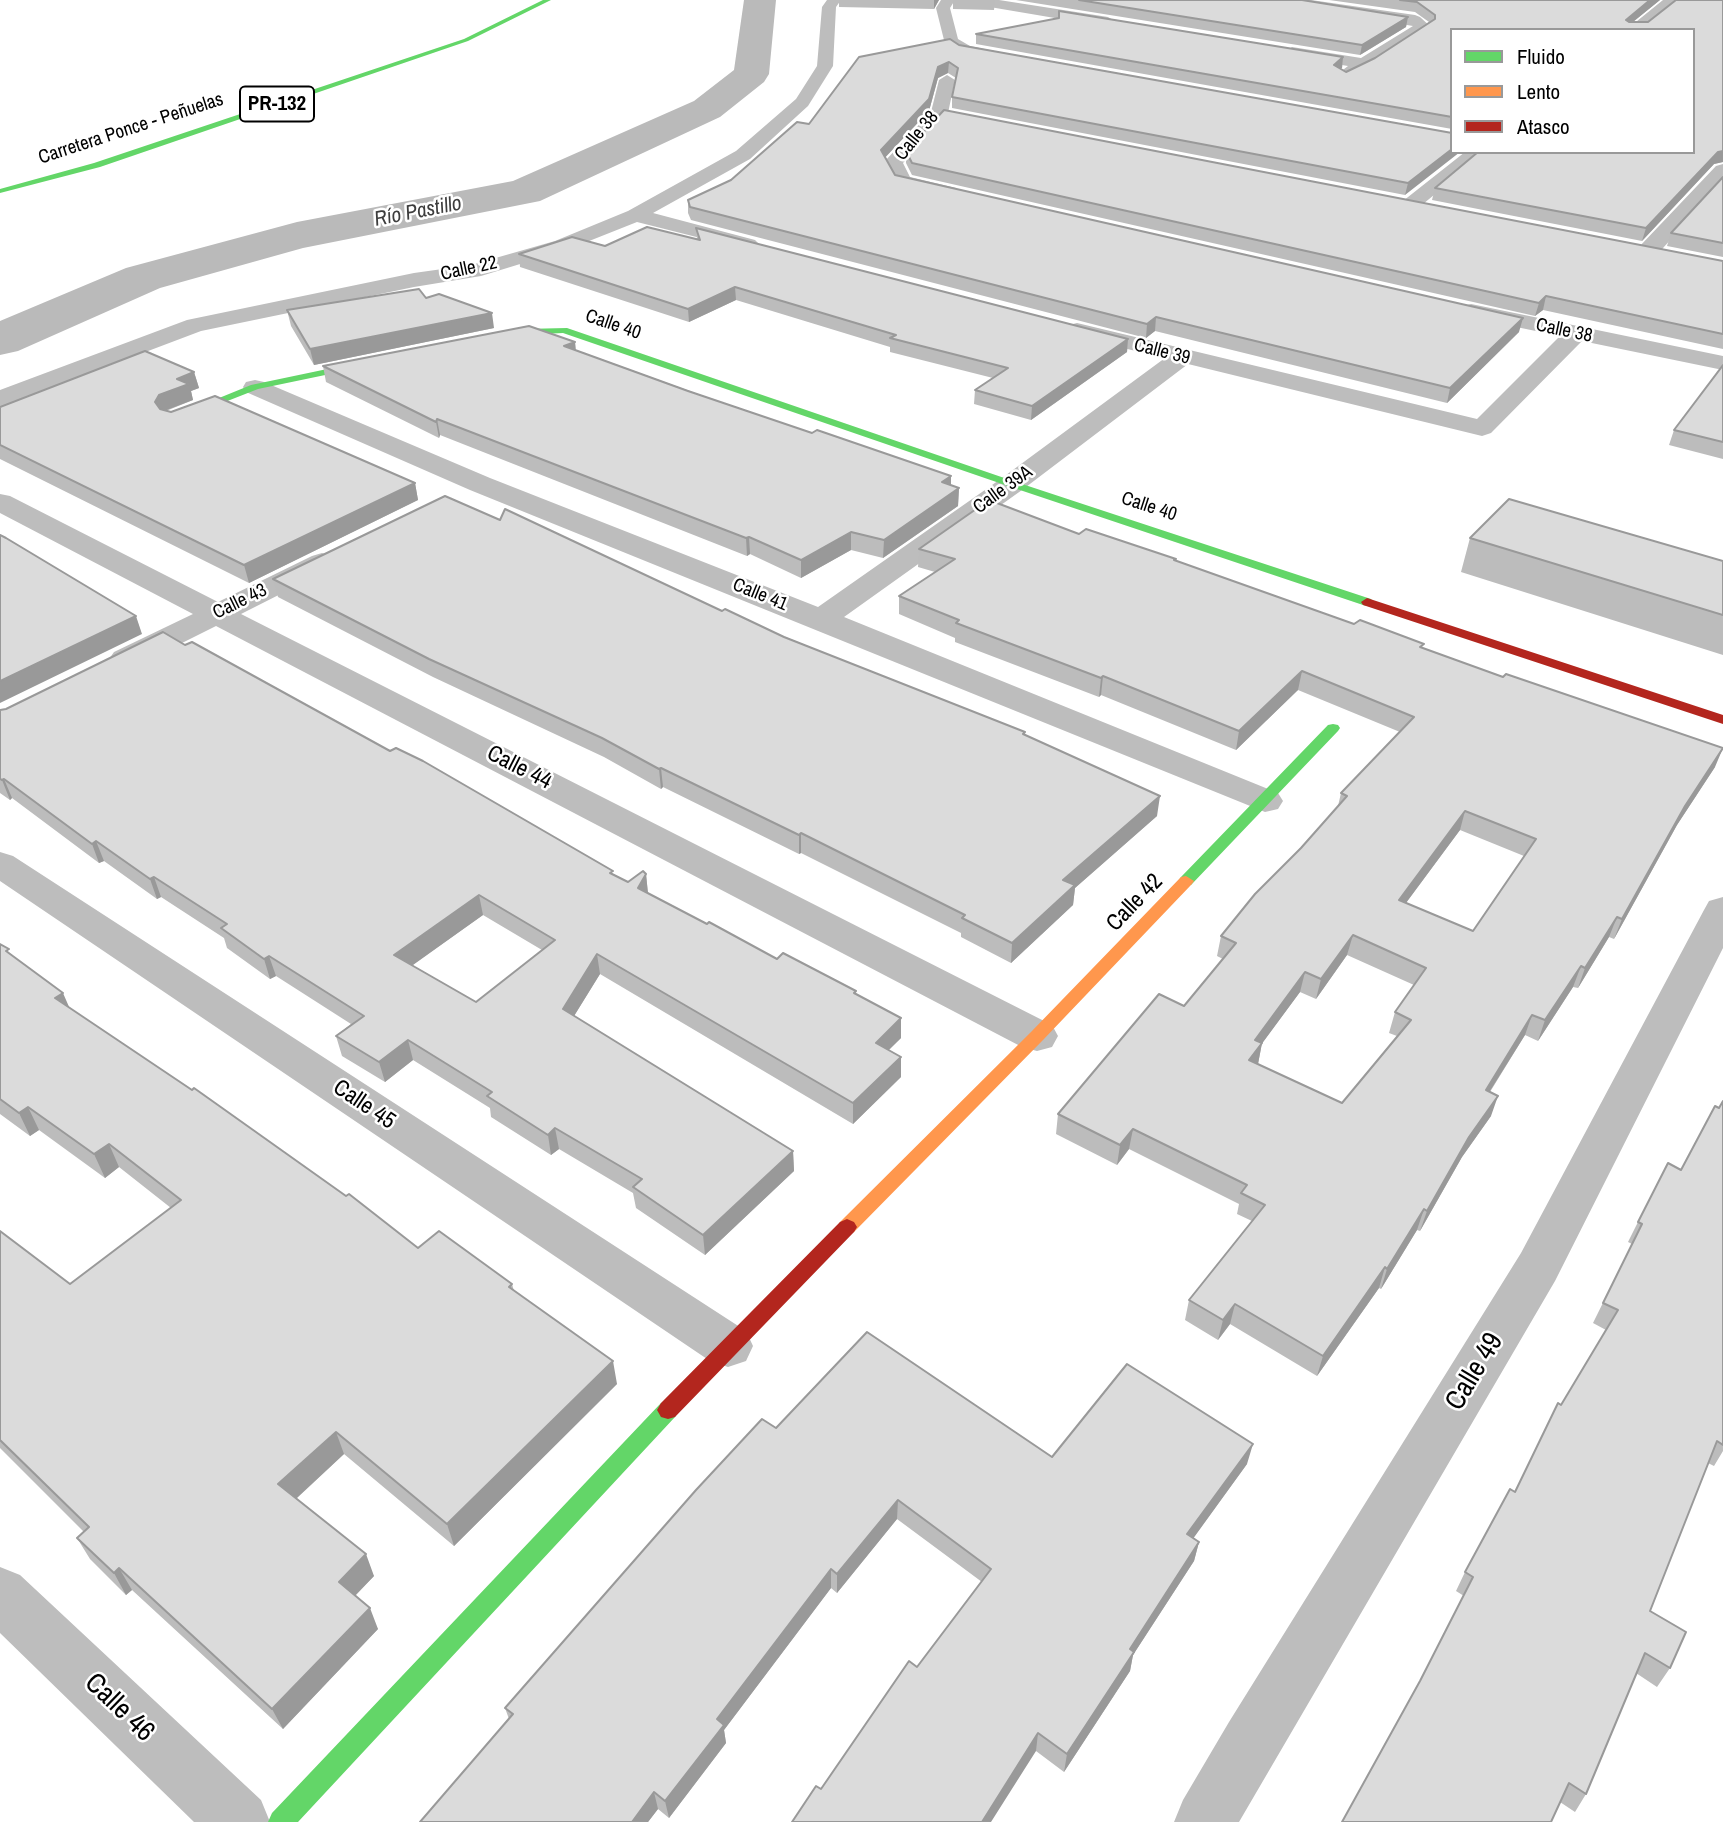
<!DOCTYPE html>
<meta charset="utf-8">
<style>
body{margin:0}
#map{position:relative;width:1723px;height:1822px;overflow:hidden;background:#fff;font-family:"Archivo Narrow",sans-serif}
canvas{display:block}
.legend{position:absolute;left:1450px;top:28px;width:245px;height:126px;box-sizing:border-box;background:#fff;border:2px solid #999;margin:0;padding:9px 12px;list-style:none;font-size:21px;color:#000}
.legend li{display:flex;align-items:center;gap:14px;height:35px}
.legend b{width:35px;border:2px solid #999}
</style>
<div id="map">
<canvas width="1723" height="1822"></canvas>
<ul class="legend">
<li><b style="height:9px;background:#63d668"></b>Fluido</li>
<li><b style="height:9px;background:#ff974d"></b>Lento</li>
<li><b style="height:9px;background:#b3261e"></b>Atasco</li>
</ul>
</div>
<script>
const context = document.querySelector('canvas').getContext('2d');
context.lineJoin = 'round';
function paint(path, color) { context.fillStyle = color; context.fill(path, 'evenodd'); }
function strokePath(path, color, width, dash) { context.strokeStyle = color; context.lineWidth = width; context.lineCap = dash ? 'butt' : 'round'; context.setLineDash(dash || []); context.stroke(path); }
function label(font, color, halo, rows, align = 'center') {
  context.font = font + ' "Archivo Narrow",sans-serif'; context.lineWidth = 5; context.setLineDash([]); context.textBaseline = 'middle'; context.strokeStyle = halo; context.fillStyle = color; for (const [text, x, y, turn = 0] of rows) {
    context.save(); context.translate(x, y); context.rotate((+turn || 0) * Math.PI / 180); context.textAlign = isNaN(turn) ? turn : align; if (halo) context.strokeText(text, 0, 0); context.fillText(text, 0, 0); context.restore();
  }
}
const river = new Path2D(`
 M744 0H776L769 74 764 82 720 117 540 201 303 248 160 288 18 351 0 355V321L126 268 297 222 513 181 694 101 734 70Z`);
const street = new Path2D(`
 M827 0H841L836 7 833 66 808 106 750 159 653 213 755 240 759 244 755 248 748 250 637 222 569 249 481 276 414 287 201 331 0 407V390L187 320 414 273 471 265 555 241 628 211 736 151 796 99 817 66 822 7Z
 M941 0H955L950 8 958 39 970 46 1004 53 1006 56 1004 59 998 61 959 53 945 44 936 8Z
 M965 0H999L1108 17 1116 22 1108 27 972 4Z
 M1274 0H1311L1415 15 1420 17 1431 27 1372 67 1343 81 1335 76 1348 66 1292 57 1284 52 1292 47 1361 58 1413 26 1281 4Z
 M1663 0H1723V8L1674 6 1644 30H1626Z
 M947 75 955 80 948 113 903 163 910 177 956 188 959 192 956 196 949 198 895 185 884 162 931 112 939 80Z
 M1465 152H1486L1417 209H1403L1400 205 1403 201Z
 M1723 164V181L1655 257H1639L1636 252 1639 247 1716 166Z
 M1471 304 1723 356V370L1582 341 1491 433 1482 436 1188 364 1022 490 844 617 1278 793 1283 801 1278 809 1265 812 470 490 246 392 243 387 246 382 255 380 264 382 490 478 818 607 1002 478 1165 358 1069 335 1065 330 1069 325 1077 323 1477 419 1560 336 1463 316 1460 311 1463 306Z
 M0 494 10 496 218 602 312 556 322 553 332 556 337 562 332 568 241 614 1052 1025 1058 1036 1052 1047 1037 1051 1022 1047 216 626 136 666 125 669 114 666 109 659 114 652 193 614 0 513Z
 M0 852 13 856 746 1331 753 1346 746 1361 728 1367 710 1361 0 881Z
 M1723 897V948L1555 1281 1239 1822H1174L1183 1800 1229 1722 1521 1253 1704 910 1709 901Z
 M0 1567 20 1575 261 1800 270 1822H194L0 1633Z`);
const fast = new Path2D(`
 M543 0H551L468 41 100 167 0 193V189L94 163 464 39Z
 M567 328 1016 482 1371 599 1373 602 1367 606 1363 605 1008 486 563 333 523 335 492 341 487 338 523 329Z
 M375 359 380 362 378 364 258 389 179 420 170 418 251 385Z
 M1333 724 1338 725 1340 728 1338 731 1191 885H1181L1178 881 1181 877 1328 725Z
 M668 1401 675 1403 679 1410 675 1417 298 1822H268L272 1813 661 1403Z`);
const slow = new Path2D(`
 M1186 876 1194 881 1191 885 1043 1040 854 1232 847 1235 840 1232 837 1227 840 1222 1031 1032 1181 877Z`);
const jam = new Path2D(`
 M1367 598 1723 715V724L1363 605 1361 602Z
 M847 1219 854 1222 857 1227 854 1232 675 1417 668 1419 661 1417 657 1410 661 1403 840 1222Z`);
const wall = new Path2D(`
 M839 0H939L934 9 839 7Z
 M953 0H995L994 10 953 9Z
 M1016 0H1302L1408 17 1406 27 1360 55Z
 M1329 0H1660L1633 22H1648L1723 0V162L1714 164 1642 241 1432 200 1435 188 1693 152 1452 30V129L976 44V34L1058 18 1059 11 1343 57 1342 68 1340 69 1346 72 1375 58 1429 22 1415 12Z
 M959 45 1452 133 1405 195 952 108V97L956 78 948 73 938 78 929 111 885 157 895 175 1519 332 1447 403 1155 331 1146 338 691 220 688 213V200L731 180 809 124Z
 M906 151 1723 261V349L1543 310 1535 316 912 175 906 163Z
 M1723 177V257L1667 246 1671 233Z
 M696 228 1128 339 1127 352 1031 420 974 404 975 390 993 378 890 352V347L736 300 689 322 520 267 519 254 605 246 697 239Z
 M426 298 494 328 314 365 291 326 287 310Z
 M575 342 576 350 959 488 958 506 883 558 851 550 801 578 750 554 747 556 440 435 439 438 326 382 323 366Z
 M1723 365V459L1669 445 1674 430Z
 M194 372 199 388 191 391 193 400 166 411 415 483 418 500 249 583 0 459V407Z
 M500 520 1025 735 1157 816 1075 888 1073 905 1011 963 961 937V933L801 853 799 854 663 787 661 789 604 757 433 677 278 597 273 579Z
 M1079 534 1176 559 1175 561 1423 648 1715 767 1677 825 1614 939 1609 937 1578 988 1573 987 1538 1041 1525 1035 1490 1092 1491 1116 1462 1157 1420 1231 1417 1230 1381 1289 1379 1288 1317 1376 1230 1324 1218 1340 1185 1320 1189 1300 1252 1221 1237 1214 1239 1204 1129 1149 1117 1165 1056 1134 1058 1114 1184 1006 1223 959 1217 956 1221 936 1338 806 1341 793 1400 732 1298 690 1236 750 1101 695 1099 697 955 642V638L899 614V596L935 572 918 567 919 549ZM1460 830 1524 856 1473 931 1406 903ZM1347 955 1414 985 1395 1012 1389 1033 1397 1036 1342 1103 1258 1064 1262 1043 1300 992 1316 999Z
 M1470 538 1723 561V655L1461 572Z
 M185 645 628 882 646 874 648 893 707 924 777 959 856 994 901 1018V1038L889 1050 901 1057V1077L853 1124 600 974 574 1016 793 1151 794 1171 705 1255 636 1208 633 1193 559 1149 551 1155 491 1117 490 1108 413 1060 385 1082 342 1056 336 1036 351 1024 276 976 270 979 227 948 224 938 161 897 157 899 104 861 99 863 12 798 10 800 0 793V710L6 709ZM483 915 542 950 476 1002 412 965Z
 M0 944 69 1008 418 1248 512 1284 514 1291 617 1384 454 1546 344 1454 296 1499 374 1576 355 1596 378 1629 283 1729 132 1590 126 1595 90 1559 77 1538 84 1532 0 1448V1231L70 1284 171 1208 119 1167 105 1178 39 1130 30 1136 0 1114Z
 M1723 1101V1451L1714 1466 1708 1463 1650 1611 1670 1668 1657 1687 1636 1673 1586 1794 1575 1812 1560 1802 1420 1681 1464 1596 1456 1591 1465 1572 1515 1492 1561 1405 1606 1330 1593 1323 1632 1244 1628 1242 1638 1222 1681 1170Z
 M776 1428 1052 1457 1247 1464 1193 1538 1199 1542 1194 1561 1133 1655 1130 1671 1064 1772 1036 1751 821 1789 917 1667 982 1582 897 1519 837 1593 831 1588 724 1730 726 1743 669 1818 658 1809 648 1822H420L509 1719 505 1708Z`);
const shadedWall = new Path2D(`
 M934 0H939L934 9Z
 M1650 0H1660L1623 30 1626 20Z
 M1408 17 1406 27 1360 55 1362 45Z
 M1343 57 1342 68 1332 76 1334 65Z
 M949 62 948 73 938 78 929 111 881 162V150L938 67Z
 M1452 149V152H1460L1405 195 1408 183Z
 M1723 151V162L1714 164 1642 241 1646 228 1718 152Z
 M735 287 736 300 689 322 688 309Z
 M1546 296 1543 310 1535 316 1539 303Z
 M492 313 494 328 314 365 310 349Z
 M1156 317 1155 331 1146 338 1147 324Z
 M1523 318 1519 332 1447 403 1450 388Z
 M1128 339 1127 352 1031 420 1032 406Z
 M575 342 576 357 564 346Z
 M194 372 199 388 191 391 193 400 164 411 159 418 155 402 159 395 177 379Z
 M437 419 440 435 439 438 436 422Z
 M951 476V493L942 482Z
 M415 483 418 500 249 583 244 565Z
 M959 488 958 506 883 558 884 540Z
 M851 532V550L801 578V560Z
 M749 537 750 554 747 556 746 538Z
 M136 616 142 634 0 703V681Z
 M1302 671 1298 690 1236 750 1239 731Z
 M1103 676 1101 695 1099 697 1101 678Z
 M1723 748 1715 767 1677 825 1614 939 1622 919 1685 806Z
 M661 768 663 787 661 789 659 769Z
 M4 779 12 798 10 800 2 780Z
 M1160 796 1157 816 1075 888 1073 905 1011 963 1012 943 1063 880Z
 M1465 811 1460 830 1394 919 1399 900Z
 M801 833V853L799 854V835Z
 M96 841 104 861 99 863 92 844Z
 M646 874 648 894 638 888Z
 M154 877 161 897 157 899 150 879Z
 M479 895 483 915 399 975 394 955Z
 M1617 917 1609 937 1578 988 1585 968Z
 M1353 935 1347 955 1316 999 1321 979Z
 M597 954 600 974 566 1029 563 1009Z
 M269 956 276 976 270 979 264 959Z
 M1581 966 1573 987 1538 1041 1545 1020Z
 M1305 972 1300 992 1261 1045 1262 1043 1258 1064 1249 1060 1255 1040Z
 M63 993 73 1016 55 998Z
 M1532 1015 1525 1035 1478 1110 1486 1090Z
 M901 1018V1038L875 1063 876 1043Z
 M408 1040 413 1060 385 1082 379 1062Z
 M901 1057V1077L853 1124V1103Z
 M1498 1096 1491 1116 1462 1157 1420 1231 1427 1211 1469 1137Z
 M28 1107 39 1130 30 1136 19 1113Z
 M555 1128 559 1149 551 1155 548 1135Z
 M1133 1129 1129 1149 1117 1165 1120 1145Z
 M109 1144 119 1167 105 1178 94 1154Z
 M793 1151 794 1171 705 1255 703 1235Z
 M1424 1209 1417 1230 1381 1289 1387 1269Z
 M1385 1267 1379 1288 1317 1376 1323 1356Z
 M1235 1304 1230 1324 1218 1340 1223 1320Z
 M613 1361 617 1384 454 1546 447 1524Z
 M336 1432 344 1454 287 1507 278 1484Z
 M1253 1444 1247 1464 1182 1554 1187 1534Z
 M898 1500 897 1519 837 1593V1574Z
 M1199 1542 1194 1561 1133 1655 1130 1671 1064 1772 1067 1754 1130 1649Z
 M366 1554 374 1576 347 1604 339 1582Z
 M119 1568 132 1590 126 1595 114 1573Z
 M831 1569V1588L724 1730 726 1743 669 1818 665 1801 717 1719Z
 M370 1608 378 1629 283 1729 272 1709Z
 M1038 1733 1036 1751 991 1822H982Z
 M654 1792 658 1809 648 1822H632Z`);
const building = new Path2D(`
 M1079 0H1302L1408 17 1362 45Z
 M1400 0H1650L1626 20 1629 22H1648L1676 0H1723V151L1718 152 1646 228 1435 188 1478 152H1693V30H1452V117L976 34 1059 18V11L1343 57 1334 65 1346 72 1375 58 1435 19V15L1417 2Z
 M950 39 959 45 1452 133V149L1408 183 952 97 958 68 949 62 938 67 929 99 881 150 895 175 1523 318 1450 388 1156 317 1147 324 690 207 688 200 731 180 797 122 809 124 859 57Z
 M944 110 1723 261V334L1546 296 1539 303 912 163 906 151Z
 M1723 177V243L1671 233Z
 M647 227 700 240 696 228 1128 339 1032 406 975 390 1008 368 890 338 896 335 735 287 688 309 519 254 572 237 605 246Z
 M419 289 426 298 439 294 492 313 310 349 287 310Z
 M529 326 575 342 564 346 688 391 812 433 817 430 951 476 942 482 959 488 884 540 851 532 801 560 749 537 746 538 437 419 436 422 323 366Z
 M145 351 194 372 177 379 189 384 159 395 155 402 160 409 171 412 215 396 415 483 244 565 0 445V407Z
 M1723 365V442L1674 430Z
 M445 496 500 520 505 509 722 611 725 609 784 637 1025 732 1023 734 1160 796 1063 880 1075 885 1012 943 962 918 965 915 801 833 799 835 661 768 659 769 602 738 429 659 273 579Z
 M1509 499 1723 561V615L1470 538Z
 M989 500 1079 534 1086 529 1176 559 1174 560 1354 624 1360 620 1424 644 1420 647 1503 677 1506 674 1723 748 1685 806 1622 919 1617 917 1585 968 1581 966 1545 1020 1532 1015 1486 1090 1498 1096 1469 1137 1427 1211 1424 1209 1387 1269 1385 1267 1323 1356 1235 1304 1223 1320 1189 1300 1265 1205 1241 1193 1247 1185 1133 1129 1120 1145 1058 1114 1159 994 1184 1006 1236 943 1221 936 1255 894 1301 848 1347 796 1341 793 1414 717 1302 671 1239 731 1103 676 1101 678 956 623 959 620 899 596 955 559 919 549ZM1465 811 1536 839 1473 931 1399 900ZM1353 935 1426 968 1395 1012 1411 1020 1342 1103 1249 1060 1262 1043 1255 1040 1305 972 1321 979Z
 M0 535 6 538 136 616 0 681Z
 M163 632 185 645 192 642 390 751 396 748 423 761 613 871 610 873 628 882 643 871 646 874 638 888 707 924 709 922 777 959 783 953 856 991 854 993 901 1018 876 1043 901 1057 853 1103 597 954 563 1009 793 1151 703 1235 633 1187 642 1179 555 1128 548 1135 487 1096 492 1092 408 1040 379 1062 336 1036 364 1016 269 956 264 959 221 928 227 924 154 877 150 879 96 841 92 844 4 779 2 780 0 779V710L6 709ZM479 895 555 940 476 1002 394 955Z
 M0 944 9 949 6 951 63 993 55 998 192 1090 194 1088 346 1196 349 1194 418 1248 439 1231 512 1284 509 1287 613 1361 447 1524 336 1432 278 1484 366 1554 339 1582 370 1608 272 1709 119 1568 114 1573 77 1538 89 1527 0 1440V1231L70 1284 181 1200 109 1144 94 1154 28 1107 19 1113 0 1099Z
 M1723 1101V1445L1717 1441 1650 1611 1686 1632 1670 1668 1645 1653 1586 1794 1569 1783 1551 1822H1342L1420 1681 1473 1577 1465 1572 1510 1489 1515 1492 1558 1403 1561 1405 1618 1310 1603 1303 1642 1224 1638 1222 1668 1163 1681 1170 1715 1106 1719 1108Z
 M867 1332 1052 1457 1127 1364 1253 1444 1187 1534 1199 1542 1130 1649 1134 1652 1067 1754 1038 1733 982 1822H792L816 1786 821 1789 909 1661 917 1667 991 1569 898 1500 837 1574 831 1569 717 1719 724 1725 665 1801 654 1792 632 1822H420L513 1714 505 1708 696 1490 762 1419 776 1428Z`);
const farStreetnames = [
 ["Carretera Ponce - Peñuelas",131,129,-18],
 ["Calle 38",917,136,-51],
 ["Calle 22",469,269,-12],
 ["Calle 40",613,325,19],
 ["Calle 38",1564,331,12],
 ["Calle 39",1162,352,14],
 ["Calle 39A",1003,490,-36],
 ["Calle 40",1149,507,18],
 ["Calle 41",760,595,22],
 ["Calle 43",240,602,-26]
];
const shields = [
 [277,104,74]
];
const shieldNames = [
 ["PR-132",277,104]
];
const farWaternames = [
 ["Río Pastillo",418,212,-11]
];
const streetNames = [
 ["Calle 44",519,768,27],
 ["Calle 42",1135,903,-46],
 ["Calle 45",364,1105,34]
];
const nearStreetnames = [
 ["Calle 49",1475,1372,-59],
 ["Calle 46",119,1708,44]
];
paint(river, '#bababa');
paint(street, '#bdbdbd');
paint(fast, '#63d668');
paint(slow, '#ff974d');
paint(jam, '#b3261e');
paint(wall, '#bcbcbc');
paint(shadedWall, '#999');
paint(building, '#dbdbdb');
strokePath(building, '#999', 2);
label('19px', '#000', '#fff', farStreetnames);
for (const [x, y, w] of shields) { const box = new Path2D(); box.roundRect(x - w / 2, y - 17.5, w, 35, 5); context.fillStyle = '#fff'; context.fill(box); strokePath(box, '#000', 2); }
label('bold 21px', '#000', null, shieldNames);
label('italic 21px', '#3d3d3d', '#fff', farWaternames);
label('23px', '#000', '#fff', streetNames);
label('28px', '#000', '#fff', nearStreetnames);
</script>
